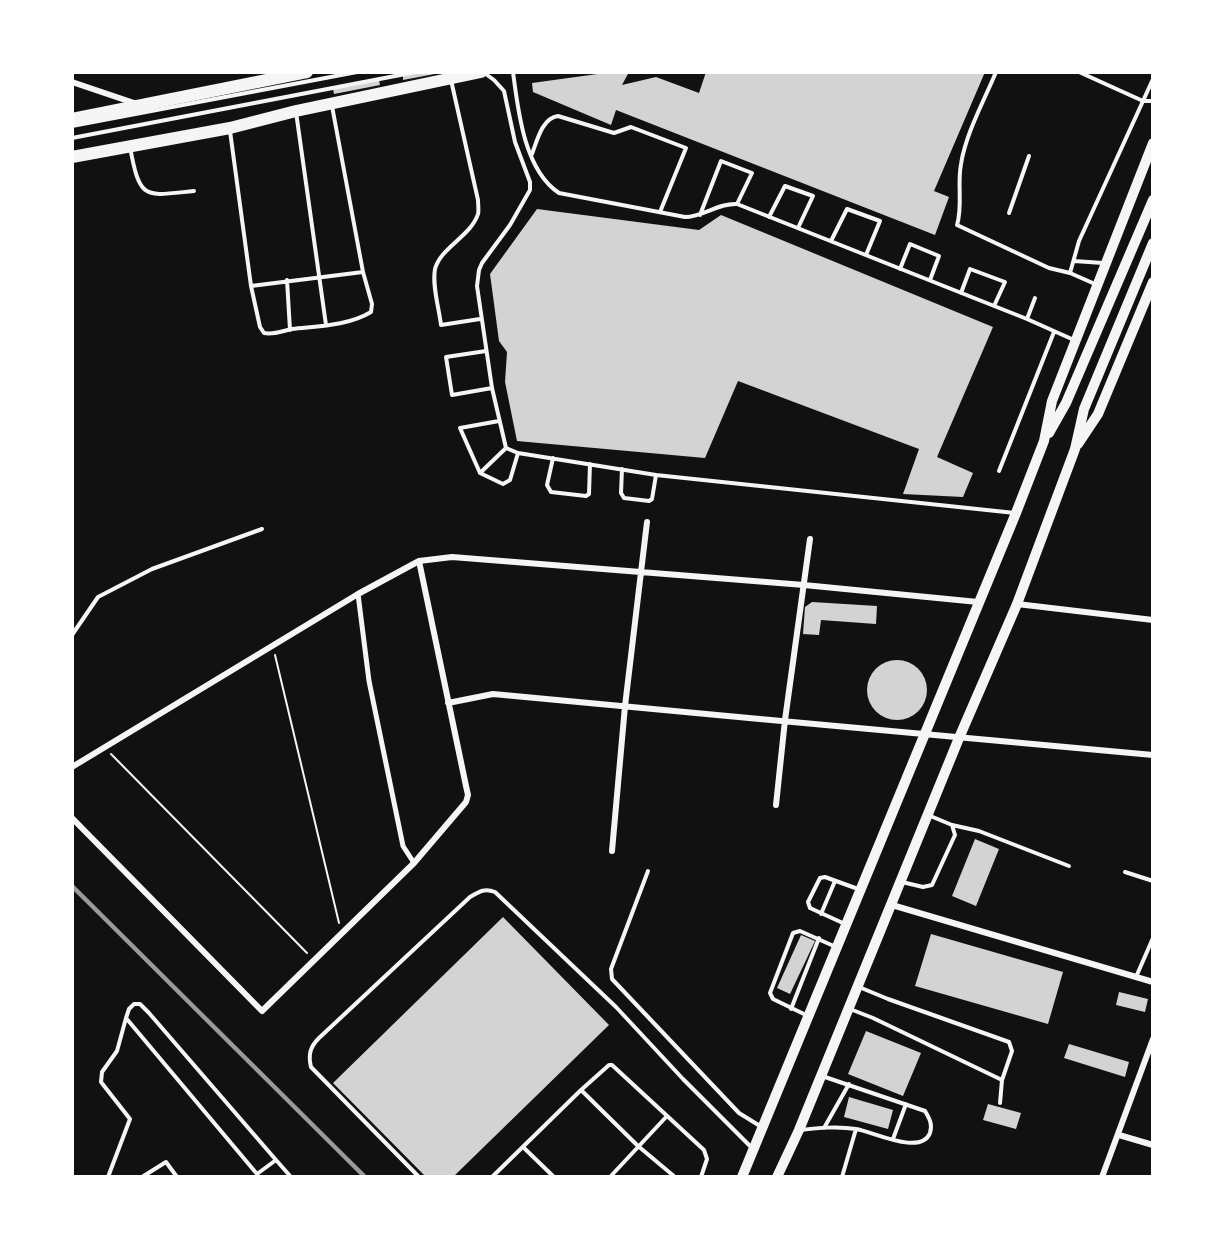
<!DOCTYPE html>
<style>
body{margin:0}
#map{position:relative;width:1225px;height:1249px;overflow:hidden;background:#111;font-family:Spectral,serif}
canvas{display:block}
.frame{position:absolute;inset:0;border:74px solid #fff;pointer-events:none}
</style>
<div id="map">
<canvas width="1225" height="1249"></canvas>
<div class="frame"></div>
</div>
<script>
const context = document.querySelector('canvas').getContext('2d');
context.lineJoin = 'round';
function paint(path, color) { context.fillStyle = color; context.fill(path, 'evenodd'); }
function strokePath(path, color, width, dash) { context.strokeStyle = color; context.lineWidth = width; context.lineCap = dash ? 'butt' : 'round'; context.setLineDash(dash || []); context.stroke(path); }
const building = new Path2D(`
 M422 72 440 73 403 80V76Z
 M612 72H629L622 85 656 77 699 93 706 72H985L934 191 949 197 935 235 616 110 611 125 533 92 532 83Z
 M379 80 380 85 334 94 333 89Z
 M537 209 699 230 721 215 993 327 937 457 973 473 963 497 903 494 919 449 738 381 705 458 517 441 505 382 507 352 499 341 490 274Z
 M812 602 877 606 876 624 821 620 819 635 803 634 805 607Z
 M867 690a30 30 0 1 1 60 0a30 30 0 1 1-60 0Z
 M975 839 999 849 976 906 952 896Z
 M503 917 609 1025 453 1177H426L333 1083Z
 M931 934 1063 972 1048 1024 915 986Z
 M801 935 815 941 790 994 777 988Z
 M1119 992 1148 999 1145 1012 1116 1005Z
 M866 1031 921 1053 903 1096 848 1074Z
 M1069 1044 1129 1062 1125 1077 1064 1058Z
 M849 1097 893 1110 888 1129 844 1117Z
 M988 1104 1021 1113 1016 1129 983 1120Z`);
const path = new Path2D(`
 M275 655 339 923
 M111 754 307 953`);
const service = new Path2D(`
 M483 72 494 80 504 91 515 142 530 182V190L510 225 482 263 479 270 477 286 492 388 506 448
 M513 72C518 110 524 170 559 193L685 217C703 217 718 203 737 204L1027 319 1074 340
 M996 72C984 101 966 133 961 164 957 185 963 206 957 225L1049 268 1070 273 1095 284
 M1153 79 1143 101H1153
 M451 80 478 200C478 205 479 210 478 214 471 236 441 247 435 269 432 286 439 308 441 325L480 319
 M296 112 326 325
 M72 126 357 72
 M230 131 251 286 363 272 332 106
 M72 138 416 72
 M130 147C140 201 144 196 194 191
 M532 154C537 141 542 118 558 116L614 133 631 127 686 148 660 212
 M1009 213 1029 156
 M700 215 721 161 752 173 737 204
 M769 217 785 186 813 196 798 228
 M831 241 847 209 880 221 866 255
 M1074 261 1103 263
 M900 269 910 244 939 256 930 280
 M1070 273 1079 241 1143 101 1079 72
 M287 280 290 330
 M251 286 260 327 264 333C274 335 282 331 292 329 317 326 348 326 371 312L372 304 363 272
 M961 293 970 269 1005 282 994 306
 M1027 319 1035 298
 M486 351 446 357 452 395 492 388
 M506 448 518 453 656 475 1015 513
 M506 448 480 473 503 484 510 480 518 453
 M553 458 547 485 551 492 586 496 589 494 590 464
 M622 469 621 493 624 498 649 501 652 499 656 475
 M999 471 1054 332
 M480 473 460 428 499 421
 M72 635 98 597 152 569 262 529
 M952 825 979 831 1069 866
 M648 871 611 969 612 979 739 1113 760 1126
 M1125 872 1153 881
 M902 882 923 887 932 885 955 835 952 825 928 815
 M821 914 835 881
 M845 924 810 908 808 902 820 878 825 877 858 889
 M1136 977 1153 938
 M859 987 888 999 1009 1042 1012 1051 1002 1080
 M791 1009 819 938
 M850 1009 873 1018 1002 1080 1000 1103
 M808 1016 773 999 770 993 793 933 800 931 836 947
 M126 1018 129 1009 134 1004H140L149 1013 276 1160
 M581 1090 638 1146 675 1177
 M824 1128 849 1084
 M800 1130C818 1128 837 1126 856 1129 874 1132 921 1156 930 1133 933 1124 929 1118 925 1111L822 1076
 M893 1139 906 1104
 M523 1147 554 1177
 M108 1177 130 1119 101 1082 102 1072 117 1051 126 1018 257 1174 276 1160 291 1177
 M142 1177 166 1162 177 1177
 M419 1177 311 1067C308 1055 310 1047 319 1038L470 897C480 891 485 888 495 892L616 1007 683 1079 751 1147
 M492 1177 581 1090 609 1065H612L704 1150 707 1159 701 1177
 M610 1177 667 1116
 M842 1177 856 1129`);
const pedestrian = new Path2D(`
 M358 594 369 681 403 846 414 863`);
const minor = new Path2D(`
 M72 82 137 104
 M1017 604 1153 620
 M448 703 493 694C713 714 933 736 1153 755
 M72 767 358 594 419 561 452 557 804 585 978 602
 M776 805 785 720 810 539
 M72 818 262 1011 414 863 466 802 468 795 466 786 419 561
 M612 851 625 706 647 522
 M892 905 1153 982
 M1119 1135 1153 1145
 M1102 1177 1153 1039`);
const secondary = new Path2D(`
 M1049 433 1066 403 1153 200
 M1078 444 1098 414 1153 282
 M742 1177 1016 513 1044 441 1052 401 1153 143
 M777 1177 799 1130 959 738 1017 604 1075 449 1084 409 1153 243`);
const primary = new Path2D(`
 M72 119 307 72
 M72 157 230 128 296 111 481 72`);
const rail = new Path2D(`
 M72 886 365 1177`);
paint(building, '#d3d3d3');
strokePath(path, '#f5f5f5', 2);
strokePath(service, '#f5f5f5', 4);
strokePath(pedestrian, '#f5f5f5', 5);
strokePath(minor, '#f5f5f5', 6);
strokePath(secondary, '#f5f5f5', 10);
strokePath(primary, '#f5f5f5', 12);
strokePath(rail, '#9a9a9a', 4.5);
</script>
